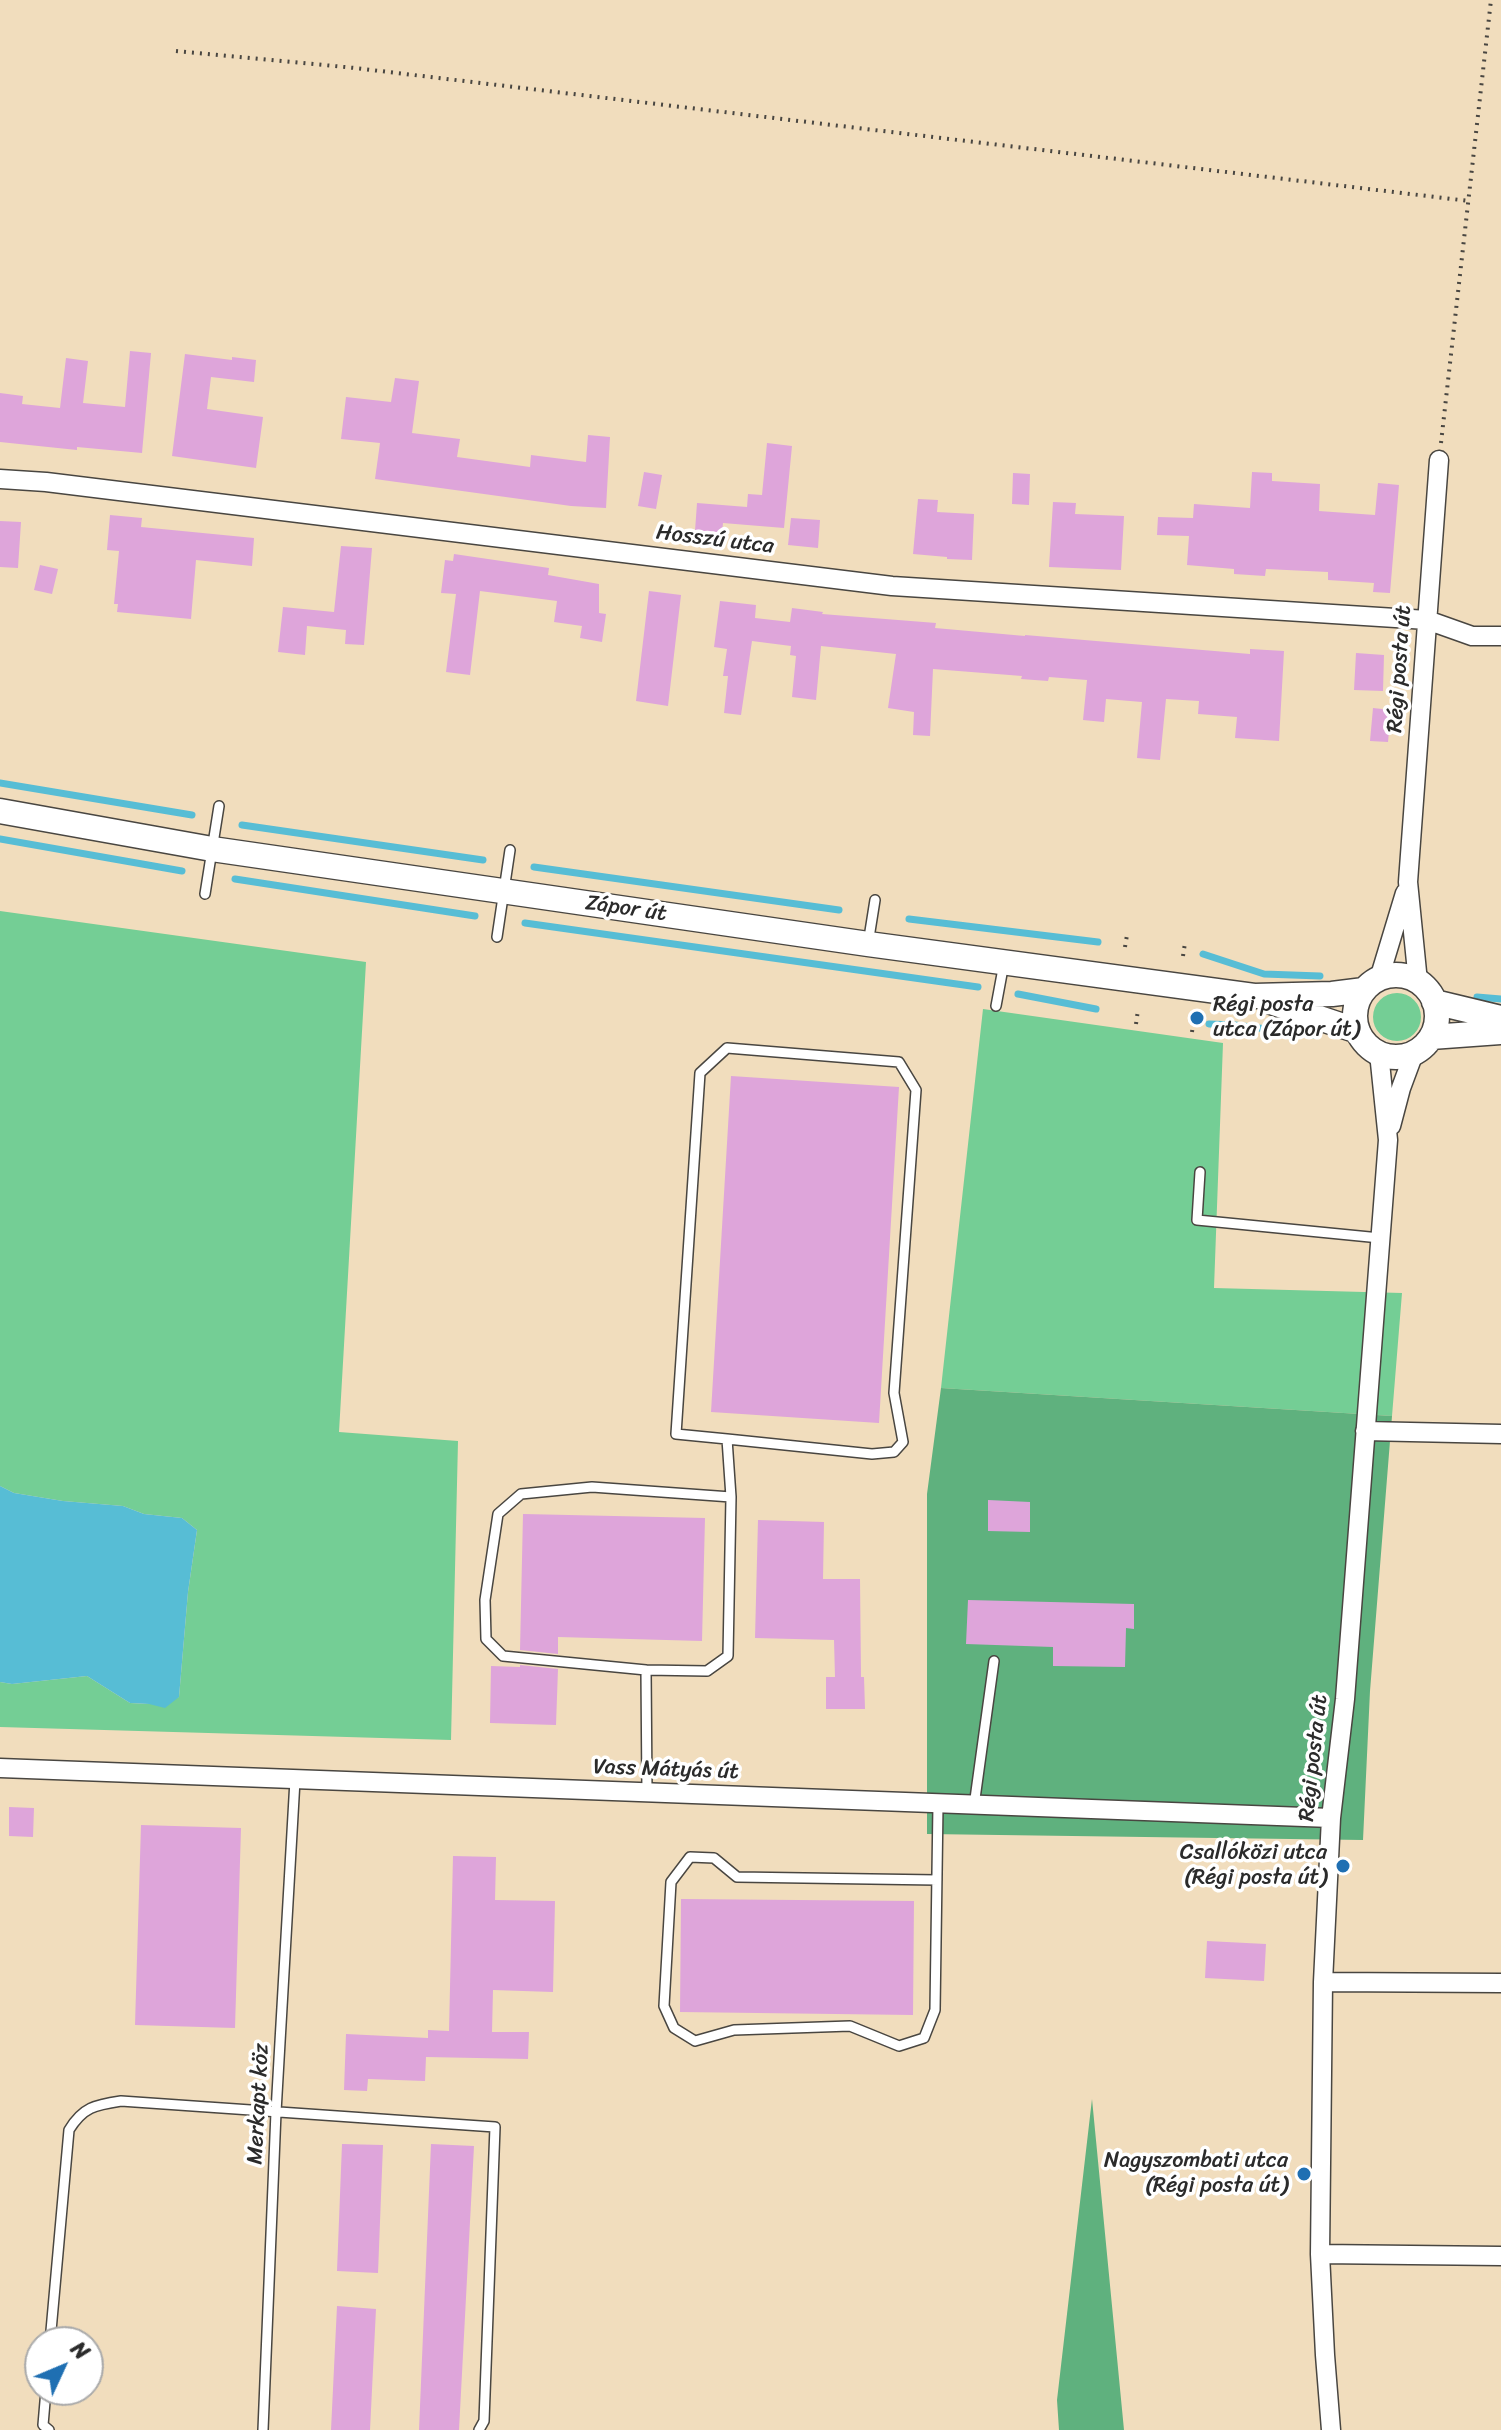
<!DOCTYPE html>
<meta charset="utf-8">
<style>
body{margin:0}
#map{position:relative;width:1501px;height:2430px;overflow:hidden;background:#f1ddbd;font-family:Sriracha,sans-serif}
canvas{display:block}
.north{position:absolute;left:24px;top:2326px;width:80px;height:80px;box-sizing:border-box;background:#fff;border:2px solid #aaa;border-radius:50%;rotate:46deg;font-size:22px;font-weight:700;line-height:32px;text-align:center;color:#2b2b2b}
.north::after{content:'';display:block;margin:auto;width:28px;height:36px;background:#1f6fb2;clip-path:polygon(50% 0,100% 100%,50% 72%,0 100%)}
</style>
<div id="map">
<canvas width="1501" height="2430"></canvas>
<div class="north">N</div>
</div>
<script>
const context = document.querySelector('canvas').getContext('2d');
context.lineJoin = 'round';
function paint(path, color) { context.fillStyle = color; context.fill(path, 'evenodd'); }
function strokePath(path, color, width, dash) { context.strokeStyle = color; context.lineWidth = width; context.lineCap = dash ? 'butt' : 'round'; context.setLineDash(dash || []); context.stroke(path); }
function label(font, color, halo, rows, align = 'center') {
  context.font = font + ' Sriracha,sans-serif'; context.lineWidth = 7; context.setLineDash([]); context.textBaseline = 'middle'; context.strokeStyle = halo; context.fillStyle = color; for (const [text, x, y, turn = 0] of rows) {
    context.save(); context.translate(x, y); context.rotate((+turn || 0) * Math.PI / 180); context.textAlign = isNaN(turn) ? turn : align; if (halo) context.strokeText(text, 0, 0); context.fillText(text, 0, 0); context.restore();
  }
}
const green = new Path2D(`
 M0 911 366 962 339 1432 458 1441 451 1740 0 1727V1682L12 1684 87 1676 130 1703 149 1704 179 1697 188 1592 197 1530 182 1518 144 1514 123 1506 63 1501 14 1493 0 1486Z
 M1373 1017a24 24 0 1 1 48 0a24 24 0 1 1-48 0Z
 M983 1009 1223 1043 1214 1288 1402 1293 1392 1416 941 1388Z`);
const forest = new Path2D(`
 M941 1388 1392 1416 1370 1691 1363 1840 927 1834V1494Z
 M1092 2099 1124 2430H1059L1057 2400Z`);
const water = new Path2D(`
 M0 1486 14 1493 63 1501 123 1506 144 1514 182 1518 197 1530 188 1592 179 1697 165 1708 149 1704 130 1703 87 1676 12 1684 0 1682Z`);
const stream = new Path2D(`
 M0 783 192 815
 M242 825 483 860
 M0 839 182 871
 M534 867 839 910
 M235 879 475 916
 M909 919 1098 942
 M525 923 978 987
 M1203 954 1264 974 1320 976
 M1018 994 1096 1009
 M1477 997 1501 999
 M1209 1024 1235 1025 1314 1035`);
const building = new Path2D(`
 M130 351 151 353 142 453 77 447V450L0 442V393L23 396 22 404 60 408 66 358 88 361 83 403 125 407Z
 M185 354 232 360V357L256 360 254 382 211 377 207 409 263 417 256 468 172 456Z
 M395 378 419 381 412 433 460 439 457 457 530 467 531 455 586 462 588 435 610 437 606 508 571 506 375 479 380 443 341 439 346 397 391 402Z
 M767 443 792 446 784 528 723 523 722 533 695 531 697 503 747 507 748 494 762 495Z
 M644 472 662 475 656 509 638 506Z
 M1252 472 1272 473V481L1320 484 1319 511 1375 515 1378 483 1399 485 1390 593 1373 592 1374 583 1328 580V572L1266 569 1265 576 1234 574V569L1187 565 1189 536 1157 535 1158 517 1193 518 1194 504 1250 508Z
 M1013 473 1030 474 1029 505 1012 504Z
 M918 499 938 500 937 512 974 514 972 560 947 559V557L913 554Z
 M1053 502 1076 503 1075 514 1124 516 1121 570 1049 567Z
 M110 515 142 518 141 527 254 538 252 566 196 560 191 619 117 612 118 604H114L119 551 107 550Z
 M791 518 820 520 818 548 788 545Z
 M0 521 21 522 18 568 0 567Z
 M341 546 372 548 364 645 345 644 346 630 307 626 305 655 278 652 283 607 334 612Z
 M454 554 549 568 548 575 599 584V613L606 614 602 642 580 638 582 626 554 622 557 601 480 591 470 675 446 672 456 594 441 593 445 560 453 561Z
 M40 565 58 569 52 594 34 590Z
 M649 591 681 595 668 706 636 701Z
 M720 601 756 605 755 618 790 622 792 608 823 612 822 614 936 623 935 628 1025 636V635L1250 654V649L1284 651 1279 741 1235 738 1237 717 1198 714 1199 701 1166 699 1160 760 1137 758 1142 702 1106 699 1104 722 1083 720 1087 680 1049 677 1048 681 1021 679 1022 676 933 669 930 736 913 735 914 712 888 708 896 654 821 646 816 700 792 697 796 656 790 655 791 646 752 641 741 715 724 713 728 676H723L727 649 714 647Z
 M1356 653 1384 655 1383 691 1354 690Z
 M1373 708 1391 710 1388 742 1370 741Z
 M731 1076 899 1087 879 1423 711 1412Z
 M988 1500 1030 1502V1532L988 1531Z
 M523 1514 705 1518 702 1641 558 1637V1654L520 1650Z
 M758 1520 824 1522 823 1579H860L861 1677H864L865 1709H826V1677H835L834 1640 755 1638Z
 M968 1600 1134 1604V1629L1126 1628 1125 1667 1053 1666V1647L966 1644Z
 M520 1665 558 1669 556 1725 490 1723 491 1666 520 1667Z
 M9 1807 34 1808 33 1837 9 1836Z
 M141 1825 241 1828 235 2028 135 2025Z
 M453 1856 496 1857 495 1900 555 1901 553 1992 493 1990 492 2032H529L528 2059 426 2057 425 2081 368 2079 367 2091 344 2090 346 2034 428 2038V2030L449 2031Z
 M681 1899 914 1901 913 2015 680 2012Z
 M1207 1941 1266 1944 1264 1981 1205 1978Z
 M342 2144 383 2145 378 2273 337 2271Z
 M431 2144 474 2146 459 2430H419Z
 M337 2306 376 2309 370 2430H331Z`);
const path = new Path2D(`
 M176 51 355 68 1469 201
 M1441 443 1491 0
 M1397 732 1403 637
 M1125 947 1127 935
 M1183 956 1185 943
 M1136 1024 1138 1010
 M1192 1032 1194 1018`);
const service = new Path2D(`
 M205 894 219 806
 M497 937 510 850
 M868 944 875 900
 M996 1006 1004 963
 M1200 1172 1197 1220 1380 1238
 M646 1670 707 1671 728 1656 731 1497
 M647 1793 646 1670 503 1656 486 1639 485 1600 498 1514 521 1494 592 1487 731 1497 727 1439 676 1434 700 1073 727 1048 899 1062 916 1090 894 1393 903 1442 894 1452 872 1454 727 1439
 M974 1806 994 1661
 M937 1880 737 1877 714 1858 690 1857 671 1882 664 2006 674 2028 695 2041 734 2030 850 2026 899 2046 924 2038 935 2010 938 1805
 M50 2342 69 2130C83 2107 95 2105 121 2101L495 2127 484 2421 479 2430
 M46 2390 43 2425 49 2430
 M263 2430 276 2112 295 1780`);
const minor = new Path2D(`
 M0 479 46 482 892 586 1427 620 1472 636H1501
 M1379 979 1405 893
 M1418 982 1408 882 1439 460
 M1391 1126 1401 1088 1414 1053
 M1365 1431 1501 1434
 M0 1768 1331 1818
 M1323 1982 1501 1983
 M1320 2254 1501 2256
 M1331 2430 1325 2355 1320 2254 1323 1982 1331 1818 1345 1699 1388 1140 1379 1053`);
const tertiary = new Path2D(`
 M0 811 212 849 868 944 1254 996 1332 994 1364 990
 M1355 1016a41 41 0 1 1 82 0a41 41 0 1 1-82 0Z
 M1271 1002 1358 1031
 M1434 1002 1501 1018
 M1431 1037 1501 1032`);
const markers = [
 [1197,1018,8,"#1f6fb2"],
 [1343,1866,8,"#1f6fb2"],
 [1304,2174,8,"#1f6fb2"]
];
const streetNames = [
 ["Hosszú utca",715,540,7],
 ["Régi posta út",1400,669,-86],
 ["Zápor út",626,909,8],
 ["Régi posta út",1314,1758,-84],
 ["Vass Mátyás út",666,1770,2],
 ["Merkapt köz",259,2104,-87]
];
const poiNames = [
 ["Régi posta",1213,1005,"left"],
 ["utca (Zápor út)",1213,1030,"left"],
 ["Csallóközi utca",1327,1853],
 ["(Régi posta út)",1327,1878],
 ["Nagyszombati utca",1288,2161],
 ["(Régi posta út)",1288,2186]
];
paint(green, '#74ce95');
paint(forest, '#5fb17e');
paint(water, '#57bdd5');
strokePath(stream, '#57bdd5', 7);
paint(building, '#dea5da');
strokePath(service, '#494641', 12);
strokePath(minor, '#494641', 21);
strokePath(tertiary, '#494641', 27);
strokePath(path, '#494641', 4, [2, 6]);
strokePath(service, '#fff', 9);
strokePath(minor, '#fff', 18);
strokePath(tertiary, '#fff', 24);
for (const [x, y, r, color] of markers) { const dot = new Path2D(); dot.arc(x, y, r, 0, 2 * Math.PI); context.fillStyle = color; context.fill(dot); strokePath(dot, '#fff', 3); }
label('22px', '#2b2b2b', '#fff', streetNames);
label('22px', '#2b2b2b', '#fff', poiNames, 'right');
</script>
